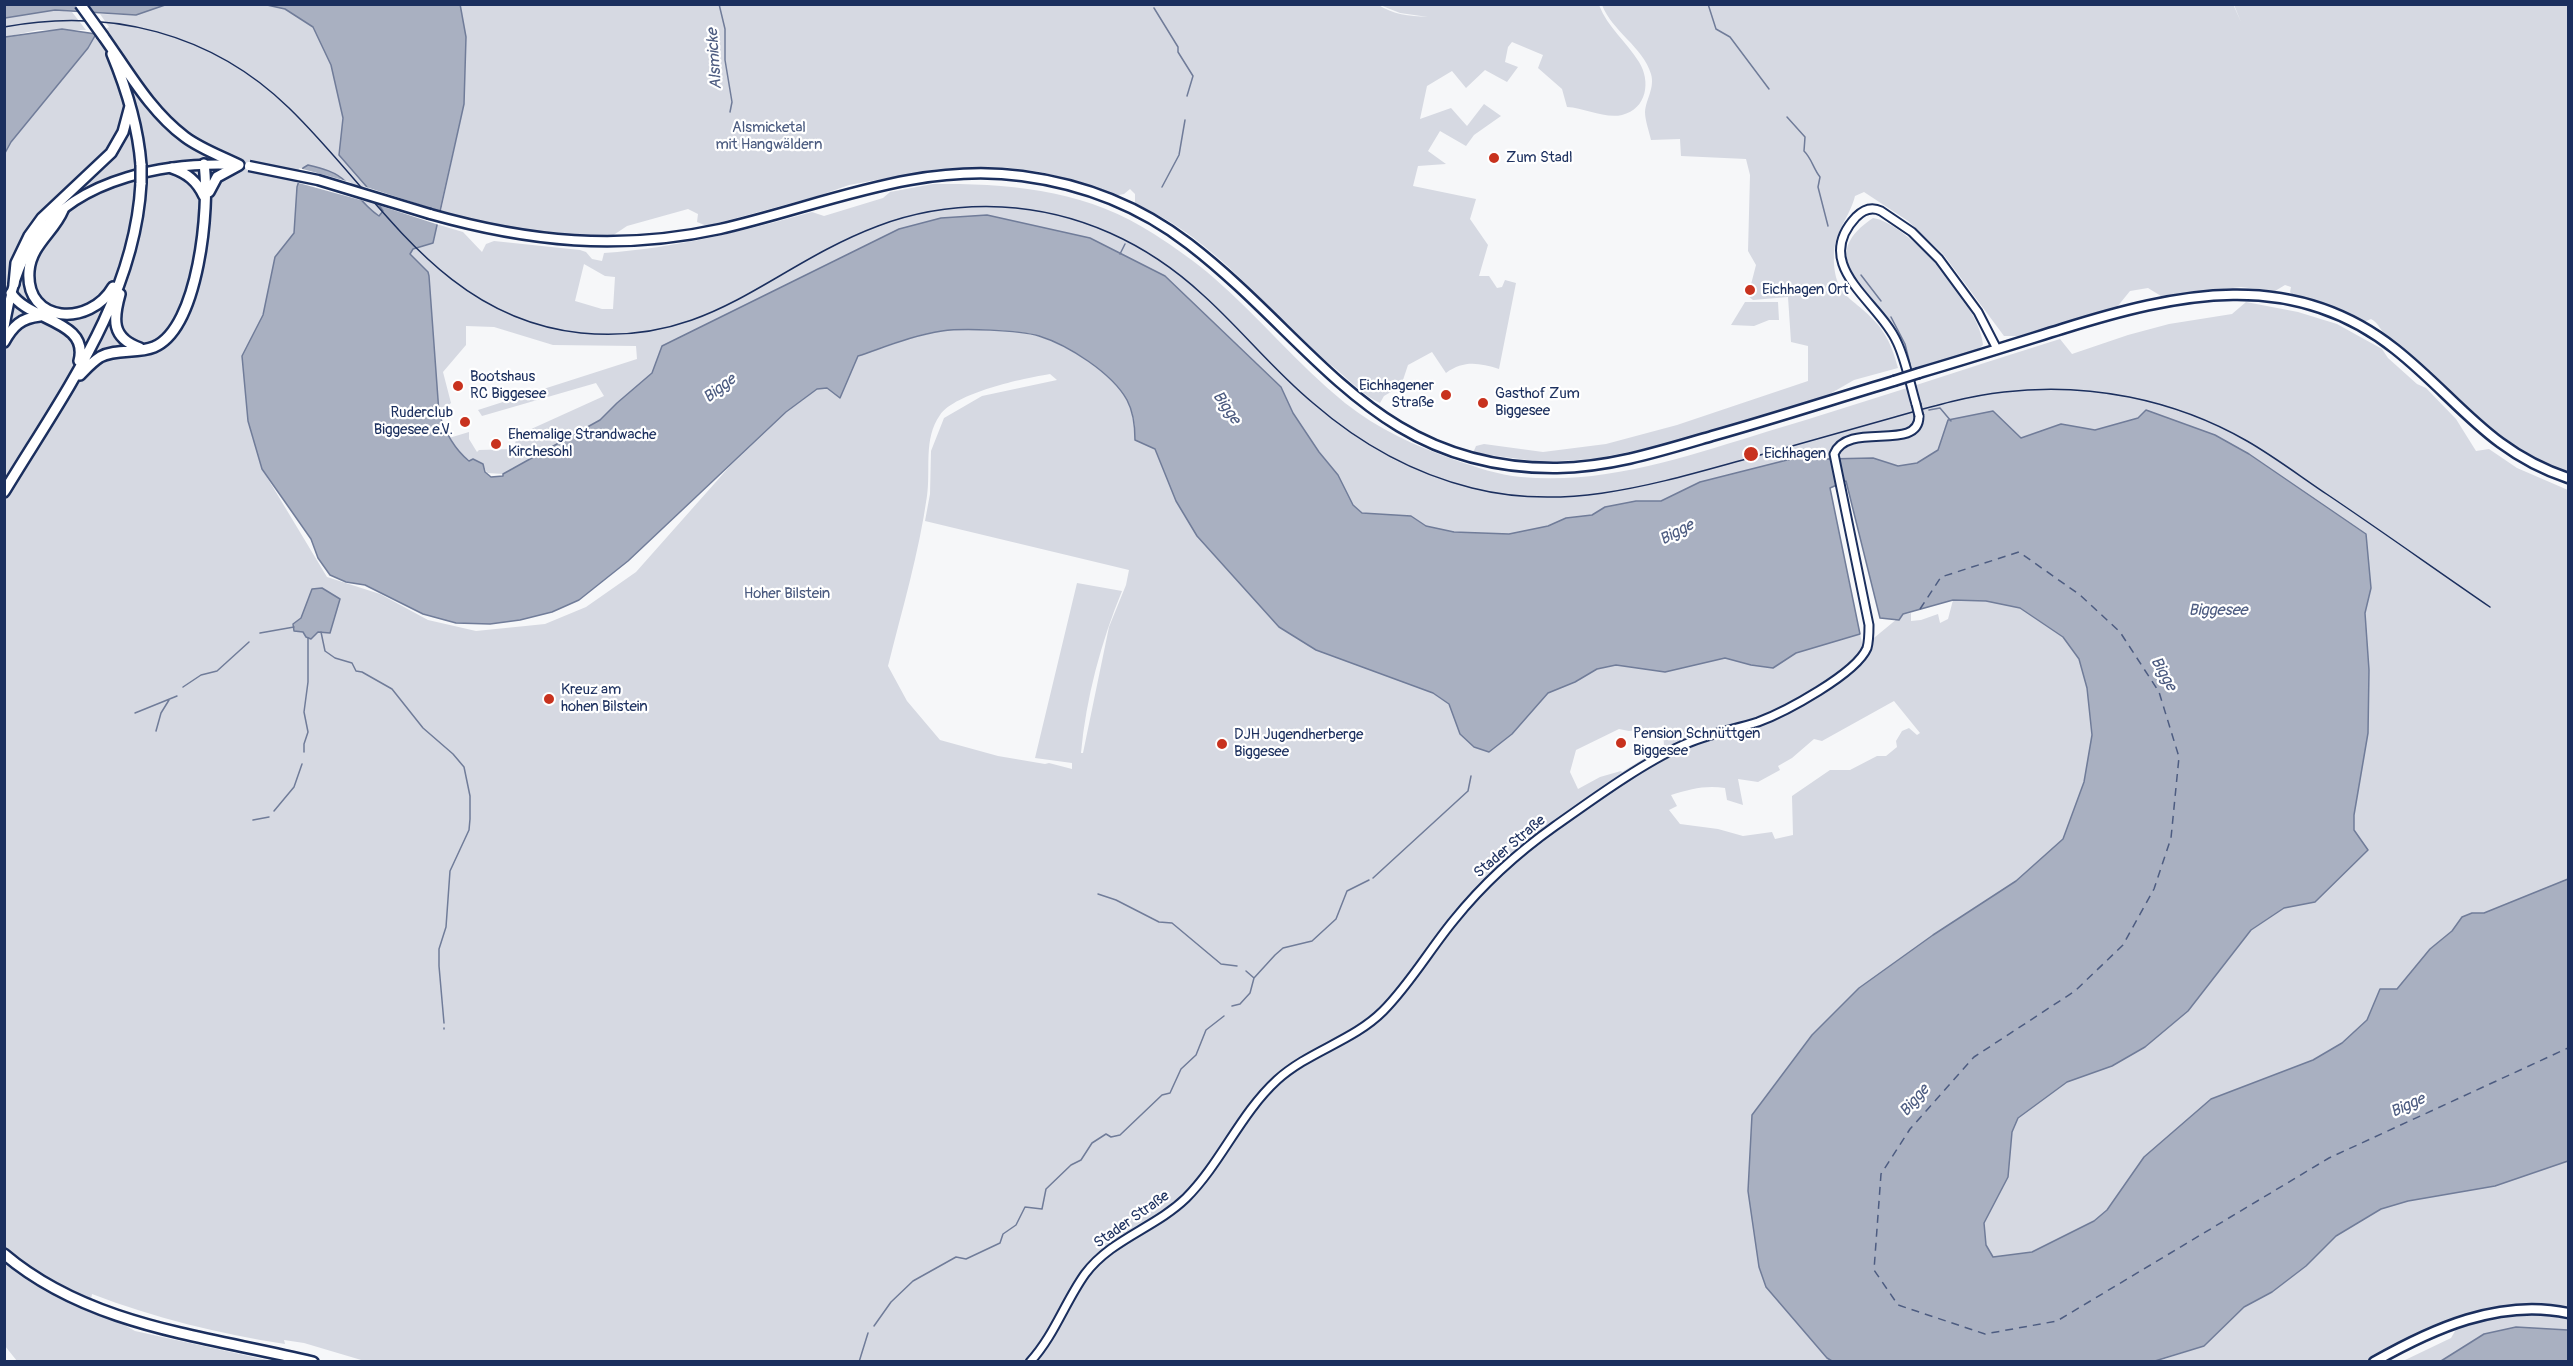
<!DOCTYPE html>
<meta charset="utf-8">
<style>
body{margin:0}
#map{position:relative;width:2573px;height:1366px;overflow:hidden;background:#f6f7f9;font-family:Pangolin,sans-serif}
canvas{display:block}
.frame{position:absolute;inset:0;border:6px solid #1b2f5e;pointer-events:none}
</style>
<div id="map">
<canvas width="2573" height="1366"></canvas>
<div class="frame"></div>
</div>
<script>
const context = document.querySelector('canvas').getContext('2d');
context.lineJoin = 'round';
function paint(path, color) { context.fillStyle = color; context.fill(path, 'evenodd'); }
function strokePath(path, color, width, dash) { context.strokeStyle = color; context.lineWidth = width; context.lineCap = dash ? 'butt' : 'round'; context.setLineDash(dash || []); context.stroke(path); }
function label(font, color, halo, rows, align = 'center') {
  context.font = font + ' Pangolin,sans-serif'; context.lineWidth = 4.5; context.setLineDash([]); context.textBaseline = 'middle'; context.strokeStyle = halo; context.fillStyle = color; for (const [text, x, y, turn = 0] of rows) {
    context.save(); context.translate(x, y); context.rotate((+turn || 0) * Math.PI / 180); context.textAlign = isNaN(turn) ? turn : align; if (halo) context.strokeText(text, 0, 0); context.fillText(text, 0, 0); context.restore();
  }
}
const green = new Path2D(`
 M267 4 285 9 313 27 331 65 343 118 339 155 366 186 383 211 380 216C363 206 359 196 346 183 337 172 321 168 308 165L299 176 294 234 275 257 263 315 242 356 262 469 327 577 380 594 428 620 476 631 545 624 586 607 636 572 730 466 787 412 817 389 827 388 840 398 858 356C885 348 914 335 942 331 963 328 1018 330 1038 336 1067 345 1112 373 1127 400 1134 413 1135 426 1135 440L1155 449 1176 501 1197 535 1279 627 1316 650 1433 693 1449 704 1460 734H1512L1548 693 1575 682 1597 669 1616 665 1666 672 1725 658 1751 665 1773 667 1796 653 1860 634 1863 647 1903 614 1911 613V621L1921 620 1938 614 1940 623 1948 619 1953 600 1986 601 2020 608 2063 637 2079 659 2087 688 2092 735 2084 782 2063 839 2016 881 1933 935 1859 988 1812 1035 1752 1115 1748 1191 1759 1267 1766 1287 1832 1361H1035L1046 1348 1040 1343 1024 1362H368L304 1343 284 1340 285 1344C219 1334 155 1318 92 1294L89 1312 121 1323 135 1331 272 1361H17L5 1346V153L11 142 88 48 96 34 109 27 100 14 136 15 165 5ZM1050 374 1057 380 982 396 944 418 931 451 930 494 925 521 1129 570 1126 585 1109 627 1083 753H1081C1086 698 1101 642 1122 591L1077 583 1035 758 1072 763V769L1049 763 1045 764 998 756 940 740 907 701 888 666C902 610 919 553 927 496 931 469 923 439 940 415 955 393 1024 378 1050 374ZM340 599 330 632H318L294 624ZM1894 701 1920 733 1917 735 1909 728 1902 731 1896 741 1897 747 1886 756H1877L1850 770H1830L1792 796 1793 835 1775 839 1772 832 1743 836 1718 829 1680 824 1669 810 1677 806 1671 795C1691 789 1705 785 1725 788L1727 800 1743 805 1738 779 1758 782 1780 770 1778 766 1792 758 1814 739 1822 741ZM1663 727 1664 746 1622 772 1621 771 1600 777 1578 789 1570 772 1576 750 1619 729 1629 731Z
 M1377 4C1394 15 1408 16 1428 17L1400 13 1380 5H1599C1608 28 1626 41 1639 62 1651 81 1647 109 1622 115 1605 119 1585 108 1567 107L1562 89 1538 68 1543 55 1512 42 1508 47 1505 62 1518 67 1507 82 1485 70 1466 88 1452 71 1427 86 1420 119 1451 108 1467 126 1484 104 1501 116 1474 135 1466 146 1440 131 1428 151 1446 164 1418 166 1413 186 1476 199 1470 219 1488 245 1479 276H1489L1497 288 1502 287 1505 280 1516 283 1499 369C1479 363 1464 360 1446 373L1432 352 1408 365 1401 386 1384 396 1380 403C1363 395 1351 382 1337 370 1269 315 1217 238 1135 204V194L1130 189 1124 194 1114 196 1080 182 1041 172 1002 167 938 169 849 185 818 196 707 226 697 222 698 214 688 209 627 226 612 236 581 239 501 229 441 211 464 104 466 37 460 5Z
 M2233 4 2241 22 2234 5H2568V473C2535 462 2504 443 2477 420 2446 394 2423 362 2389 339 2382 333 2378 322 2371 319L2364 322 2344 311 2293 295 2290 292 2291 287 2285 285 2275 291 2241 287 2161 296 2148 288 2130 291 2117 307 2018 336H2004L1943 254 1908 221 1864 192 1855 196C1850 216 1836 230 1834 252 1832 300 1855 296 1879 326 1889 339 1894 353 1898 368L1854 380 1828 395 1686 439 1634 451 1593 459 1543 462 1473 453 1476 446 1484 444 1543 452 1606 444 1677 425 1808 381V346L1791 342 1788 297 1753 300 1748 296 1756 265 1748 251 1750 175 1746 159 1681 156 1680 139 1651 140C1649 131 1645 120 1645 112 1646 99 1655 88 1651 74 1643 47 1612 31 1602 5Z
 M55 10 72 12 86 30H38L5 37V18Z
 M933 184C1011 183 1087 190 1154 234 1174 247 1196 262 1214 278 1260 318 1298 365 1345 403 1378 429 1415 446 1455 460 1476 467 1498 475 1521 477 1606 485 1688 456 1769 431 1867 402 1963 369 2060 339L2072 354 2128 335 2169 324 2232 314 2246 302 2298 312 2337 324 2382 349 2388 358 2417 384 2426 388 2456 419 2476 451 2489 449 2517 468 2568 490V879L2484 913H2472L2462 917 2452 931 2430 949 2397 989H2380L2367 1020 2342 1043 2144 1157 2107 1210 2094 1221 2032 1252 1993 1257 1986 1245 1984 1223 2008 1177 2012 1132 2017 1118 2067 1082 2112 1066 2145 1047 2188 1011 2251 930 2284 908 2315 902 2354 830V815L2368 733 2369 670 2365 613 2371 588 2249 454 2215 435 2146 410 2138 418 2095 430 2061 424 2021 438 1948 420 1938 450 1917 463 1898 466 1873 458 1826 459 1821 455 1791 459 1700 482 1662 501H1636L1605 507 1592 515 1566 518 1548 526 1509 534 1454 532 1426 526 1411 516 1362 513 1353 505 1338 475 1319 452 1293 413 1281 387 899 229 663 346 652 373 617 403 600 420 503 474 487 473 483 464C463 459 461 456 449 438L469 432V439L477 452 479 450 513 449 518 435 604 396 596 383 482 416 478 410 637 359 636 346 553 345 494 327 466 326V345L443 372 451 403 439 413 435 359 410 254 413 249 433 243 436 224 463 232 482 252 486 244 494 241 580 250 586 252 592 259 602 261 604 253C676 248 743 231 812 212L824 216 883 198 890 192ZM584 264 605 276 615 277 613 309H602L575 301Z
 M1873 218C1909 223 1982 309 1983 345L1976 351 1909 369C1903 349 1896 332 1883 315 1857 279 1821 253 1873 218Z
 M1745 302H1778L1779 320H1769L1754 326 1731 325Z
 M2568 1161V1330L2516 1327 2484 1334 2441 1361H2403L2451 1338 2458 1326 2381 1361 2155 1362 2204 1346 2244 1307 2272 1292 2306 1266 2336 1236 2381 1209 2408 1201 2495 1186Z`);
const water = new Path2D(`
 M460 4 466 37 464 104 433 243 413 249 410 254 428 272 429 276 439 413C445 432 453 448 469 461L473 459 483 464 485 472 491 477 503 476V474L600 420 617 403 652 373 662 346 899 229 941 218 987 215 1090 238 1165 276 1281 387 1293 413 1319 452 1338 475 1353 505 1362 513 1411 516 1426 526 1454 532 1509 534 1548 526 1566 518 1592 515 1605 507 1636 501H1661L1700 482 1791 459 1821 455 1826 459 1873 458 1898 466 1917 463 1938 450 1948 420 1993 411 2021 438 2061 424 2095 430 2138 418 2146 410 2215 435 2249 454 2366 534 2371 588 2365 613 2369 670 2368 733 2354 815V830L2368 850 2315 902 2284 908 2251 930 2188 1011 2145 1047 2112 1066 2067 1082 2018 1118 2012 1132 2008 1177 1984 1223 1986 1245 1993 1257 2032 1252 2094 1221 2107 1210 2144 1157 2211 1099 2313 1060 2342 1043 2367 1020 2380 989H2397L2430 949 2452 931 2462 917 2472 913H2484L2568 879V1161L2495 1186 2408 1201 2381 1209 2336 1236 2306 1266 2272 1292 2244 1307 2204 1346 2155 1361H1832L1827 1358 1766 1287 1759 1267 1748 1191 1752 1115 1812 1035 1859 988 1933 935 2016 881 2063 839 2084 782 2092 735 2087 688 2079 659 2063 637 2020 608 1986 601 1953 600 1903 614 1899 620 1880 618 1846 481 1830 488 1860 634 1796 653 1773 668 1751 665 1725 658 1665 672 1616 665 1597 669 1575 682 1548 693 1512 734 1489 752 1474 747 1460 734 1449 704 1433 693 1316 650 1279 627 1197 536 1176 501 1155 449 1135 440C1135 426 1134 413 1127 400 1112 373 1068 345 1039 336 1018 330 963 328 942 331 914 335 885 347 858 356L840 398 827 388 817 389 786 412 628 561 579 600 552 612 520 620 490 624 456 623 423 614 365 585 346 582 330 575 318 558 311 539 262 469 248 421 242 356 263 315 275 257 294 233 297 187 303 168 308 165C321 168 337 172 346 182 359 196 363 205 379 216L383 211 366 186 339 155 343 118 331 65 313 27 285 9 267 5Z
 M5 5H165L136 15 55 10 5 18Z
 M62 29 96 34 88 48 11 142 5 153V37Z
 M322 588 340 599 330 633 318 632 311 639 306 637 303 632 294 631 293 624 301 618 312 589Z
 M2516 1327 2568 1330V1361H2441L2484 1334Z`);
const pier = new Path2D(`
 M299 168 350 182 364 201 295 182Z
 M363 186 443 212 439 225 375 204Z`);
const stream = new Path2D(`
 M719 4 725 29V60L732 102 730 112
 M1708 4 1716 29 1730 37 1769 89
 M1154 8 1178 47V52L1193 76 1187 96
 M1787 117 1805 137 1804 151C1812 159 1813 168 1820 177L1818 187 1828 226
 M1162 187 1179 155 1185 120
 M1120 254 1125 244
 M1861 275 1881 301
 M1891 317 1905 344 1910 364
 M1929 410 1940 408 1951 421
 M321 632 325 651 335 658 352 663 356 671 362 672 392 689 423 728 453 754 464 767 470 796V819L469 830 450 871 446 927 439 949V966L444 1023
 M260 633 294 627
 M183 687 201 675 217 671 249 642
 M135 713 177 696
 M156 731 161 713 169 700
 M304 752V744L308 732 304 712 308 682V638
 M274 811 294 787 302 764
 M253 820 269 817
 M1373 878 1468 791 1471 776
 M1098 894 1116 900 1159 922 1172 923 1221 964 1237 966
 M1246 971 1254 978
 M1232 1006 1240 1004 1250 993 1254 978 1275 955 1283 948 1312 941 1336 919 1347 891 1369 880
 M444 1028V1029
 M874 1326 891 1302 913 1281 956 1257 966 1259 1000 1243 1003 1234 1016 1225 1025 1207 1042 1209 1046 1189 1071 1165 1081 1160 1092 1143 1106 1134 1111 1137 1120 1135 1162 1095 1170 1093 1181 1069 1196 1055 1206 1030 1224 1016
 M859 1362 868 1333`);
const ferry = new Path2D(`
 M1920 609 1941 577 2019 552 2080 595 2120 632 2159 692 2179 757 2171 838 2154 889 2123 945 2075 991 1974 1057 1910 1129 1881 1174 1874 1270 1898 1305 1985 1334 2057 1321 2329 1158 2568 1048`);
const tertiary = new Path2D(`
 M1916 404C1910 384 1906 361 1897 342 1879 301 1810 266 1856 217 1863 210 1871 206 1881 211L1912 232 1939 259 1978 312 1997 349
 M1030 1362C1054 1336 1065 1302 1085 1274 1111 1239 1155 1228 1186 1198 1221 1163 1240 1114 1277 1080 1309 1051 1353 1041 1383 1011 1410 984 1430 949 1454 920 1483 884 1517 853 1555 826 1592 800 1641 764 1681 746 1706 734 1733 730 1758 722 1785 712 1856 674 1867 648 1869 641 1869 632 1869 625L1834 454C1848 420 1919 453 1919 416`);
const secondary = new Path2D(`
 M430 214C529 242 619 251 720 229 821 206 916 162 1022 176 1083 184 1141 207 1189 244 1315 341 1376 470 1557 468 1611 467 1661 451 1712 436 1773 419 1834 399 1894 381
 M4 330C9 298 17 263 37 236 80 177 168 162 236 165
 M1919 373C1967 359 2014 344 2062 329 2177 293 2292 267 2395 349 2457 398 2489 452 2568 478
 M2374 1362C2432 1329 2500 1298 2568 1313`);
const primary = new Path2D(`
 M103 36C128 71 150 111 185 137 201 149 221 156 239 165
 M112 54C127 90 138 126 141 165
 M172 168C187 173 197 181 204 196
 M209 192 217 177 239 165
 M63 210C54 232 31 245 29 271 25 324 90 327 113 287
 M14 284 16 263 29 236 42 218 111 153 123 132 130 106
 M11 293C28 321 90 320 79 361
 M120 294C113 319 111 338 140 348
 M4 342C13 326 21 318 40 316
 M80 375C86 369 92 362 100 357 116 348 137 354 154 347 199 328 210 206 204 164
 M4 492C62 396 135 299 141 183
 M4 1254C90 1327 207 1336 313 1362`);
const rail = new Path2D(`
 M4 27C109 7 212 33 289 108 380 196 440 318 581 333 711 346 769 267 878 226 918 211 960 205 1002 207 1078 211 1147 243 1203 295 1241 329 1273 370 1313 403 1359 443 1412 473 1472 488 1566 512 1655 484 1746 459 1796 445 1845 431 1895 417 1930 407 1967 396 2004 392 2087 382 2174 399 2247 441 2275 457 2301 477 2328 495 2383 532 2436 570 2490 607`);
const tertiaryBridge = new Path2D(`
 M1916 404 1919 416`);
const secondaryBridge = new Path2D(`
 M249 166 318 180 430 214
 M1894 381 1919 373`);
const primaryBridge = new Path2D(`
 M80 4 103 36
 M141 165V183`);
const markers = [
 [1494,158,6,"#c8321e"],
 [1750,290,6,"#c8321e"],
 [458,386,6,"#c8321e"],
 [1446,395,6,"#c8321e"],
 [1483,403,6,"#c8321e"],
 [465,422,6,"#c8321e"],
 [496,444,6,"#c8321e"],
 [1751,454,8,"#c8321e"],
 [549,699,6,"#c8321e"],
 [1621,743,6,"#c8321e"],
 [1222,744,6,"#c8321e"]
];
const parkNames = [
 ["Alsmicketal",769,128],
 ["mit Hangwäldern",769,145],
 ["Hoher Bilstein",787,594]
];
const poiNames = [
 ["Zum Stadl",1506,158],
 ["Eichhagen Ort",1762,290],
 ["Bootshaus",470,377],
 ["RC Biggesee",470,394],
 ["Eichhagener",1434,386,"right"],
 ["Straße",1434,403,"right"],
 ["Gasthof Zum",1495,394],
 ["Biggesee",1495,411],
 ["Ruderclub",453,413,"right"],
 ["Biggesee e.V.",453,430,"right"],
 ["Ehemalige Strandwache",508,435],
 ["Kirchesohl",508,452],
 ["Eichhagen",1764,454],
 ["Kreuz am",561,690],
 ["hohen Bilstein",561,707],
 ["Pension Schnüttgen",1633,734],
 ["Biggesee",1633,751],
 ["DJH Jugendherberge",1234,735],
 ["Biggesee",1234,752]
];
const streetNames = [
 ["Stader Straße",1510,847,-40],
 ["Stader Straße",1132,1220,-35]
];
const waterNames = [
 ["Alsmicke",715,59,-94],
 ["Bigge",720,389,-38],
 ["Bigge",1226,408,55],
 ["Bigge",1677,533,-28],
 ["Biggesee",2218,611],
 ["Bigge",2163,674,61],
 ["Bigge",1915,1101,-49],
 ["Bigge",2408,1106,-25]
];
paint(green, '#d6d9e2');
paint(water, '#a9b0c1');
strokePath(water, '#707c99', 1.5);
paint(pier, '#f6f7f9');
strokePath(stream, '#707c99', 1.5);
strokePath(ferry, '#4d5c81', 1.5, [8, 6]);
strokePath(tertiary, '#1b2f5e', 11);
strokePath(secondary, '#1b2f5e', 13);
strokePath(primary, '#1b2f5e', 14);
strokePath(tertiary, '#fff', 7);
strokePath(secondary, '#fff', 8);
strokePath(primary, '#fff', 9);
strokePath(rail, '#1b2f5e', 1.5);
strokePath(tertiaryBridge, '#1b2f5e', 11, []);
strokePath(secondaryBridge, '#1b2f5e', 13, []);
strokePath(primaryBridge, '#1b2f5e', 14, []);
strokePath(tertiaryBridge, '#fff', 7);
strokePath(secondaryBridge, '#fff', 8);
strokePath(primaryBridge, '#fff', 9);
for (const [x, y, r, color] of markers) { const dot = new Path2D(); dot.arc(x, y, r, 0, 2 * Math.PI); context.fillStyle = color; context.fill(dot); strokePath(dot, '#fff', 2); }
label('15px', '#4a5a7f', '#fff', parkNames);
label('15px', '#1b2f5e', '#fff', poiNames, 'left');
label('15px', '#1b2f5e', '#fff', streetNames);
label('italic 16px', '#4d5c81', '#fff', waterNames);
</script>
